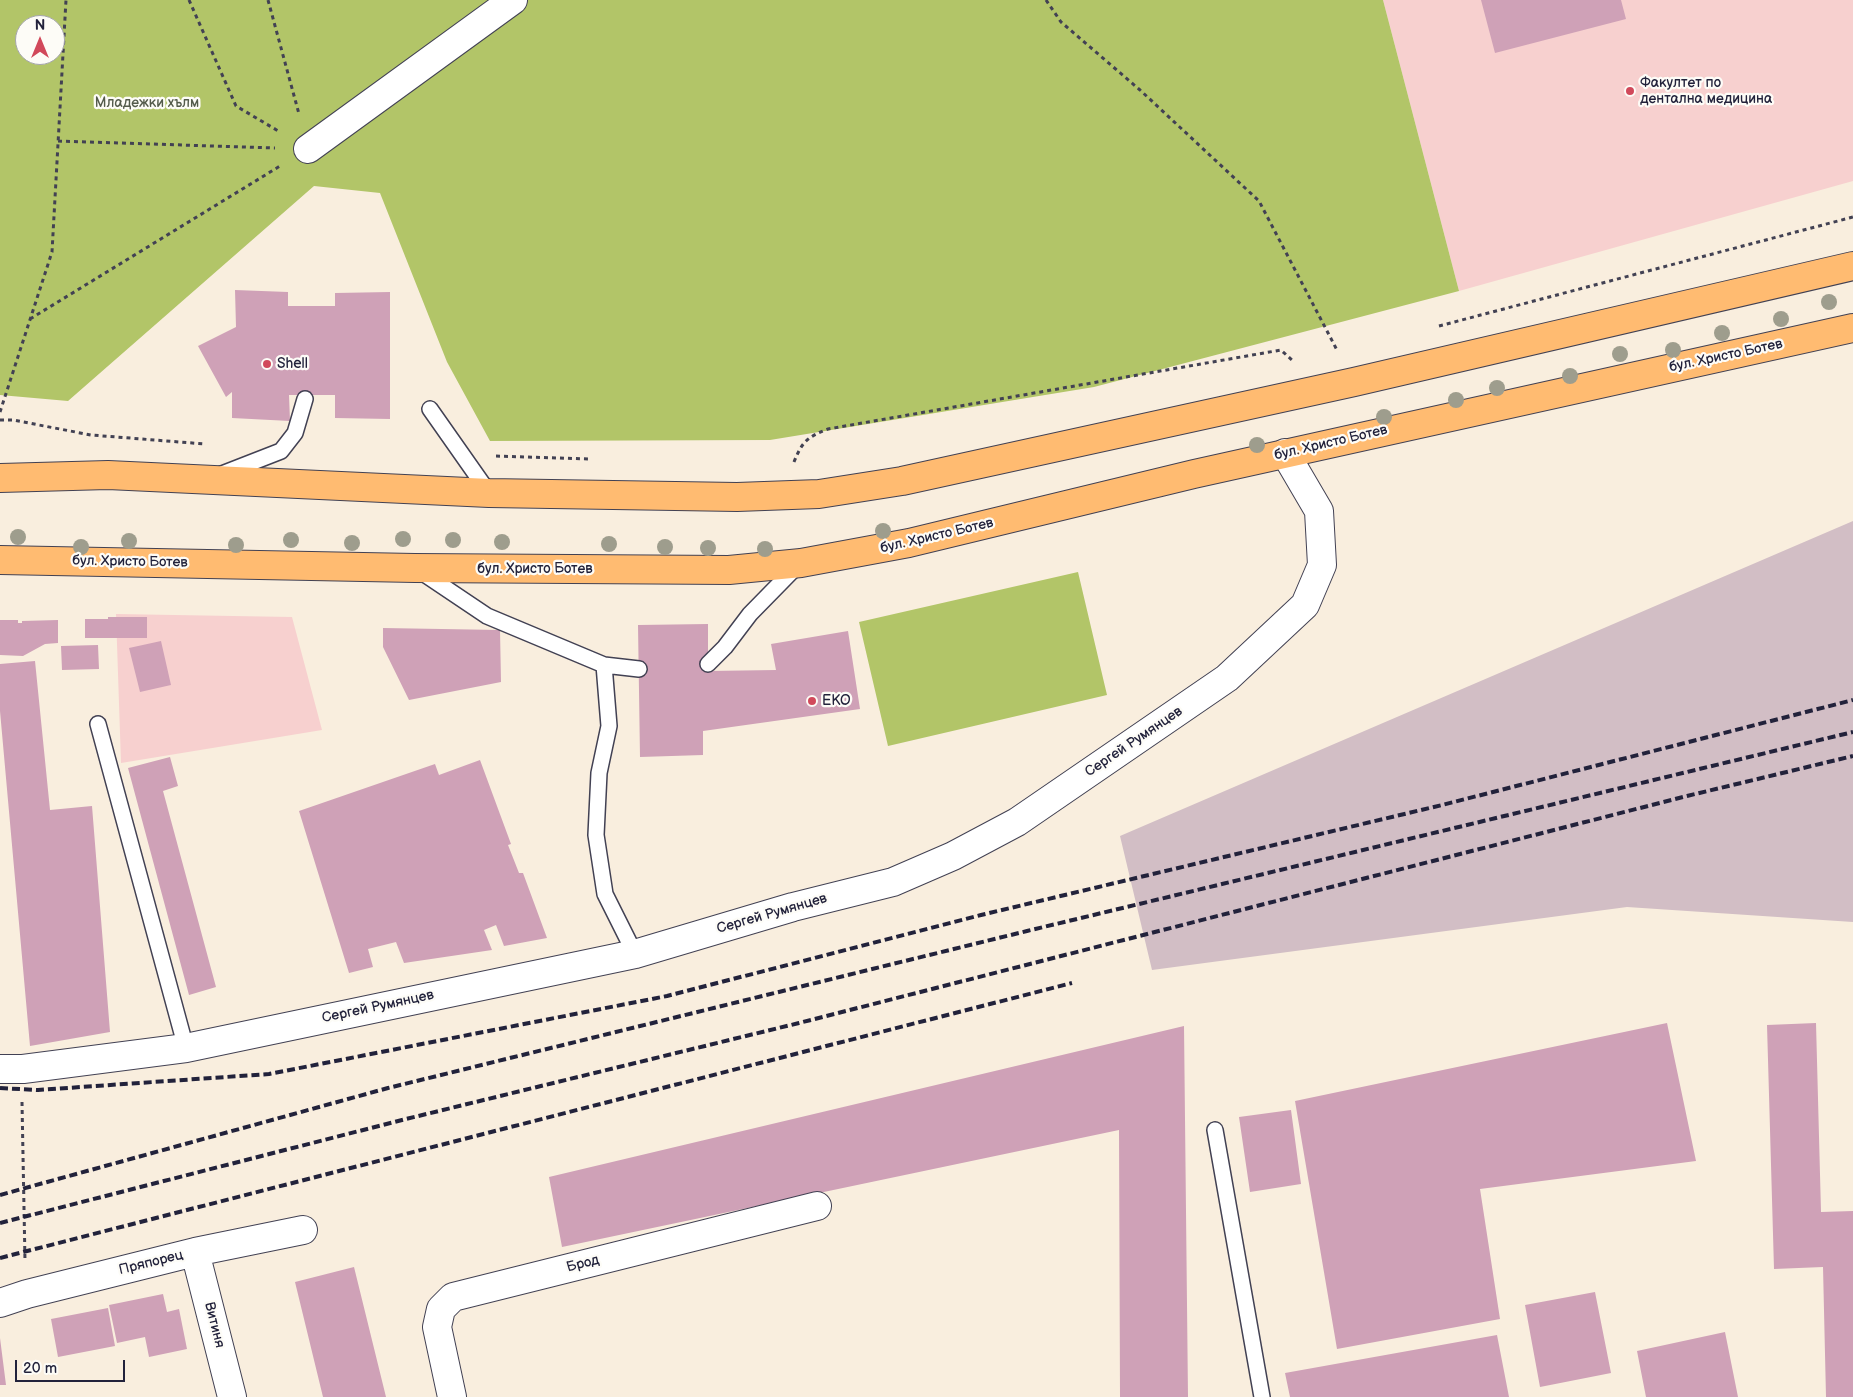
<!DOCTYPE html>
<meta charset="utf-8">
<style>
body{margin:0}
#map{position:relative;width:1853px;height:1397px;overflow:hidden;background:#f9eede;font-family:"Balsamiq Sans",sans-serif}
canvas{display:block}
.north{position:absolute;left:15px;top:15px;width:50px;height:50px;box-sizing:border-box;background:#fdfcf7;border:1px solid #a5a5ac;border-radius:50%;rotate:0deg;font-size:14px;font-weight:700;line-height:20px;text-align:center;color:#22223b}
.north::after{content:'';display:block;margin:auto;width:18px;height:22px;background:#d1495b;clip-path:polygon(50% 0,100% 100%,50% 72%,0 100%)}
.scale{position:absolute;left:15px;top:1360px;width:110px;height:22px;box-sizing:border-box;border:2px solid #22223b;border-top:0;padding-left:6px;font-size:15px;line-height:18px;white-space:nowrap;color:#22223b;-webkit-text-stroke:4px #fdfcf7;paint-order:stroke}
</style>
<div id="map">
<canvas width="1853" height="1397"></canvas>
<div class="north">N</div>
<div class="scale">20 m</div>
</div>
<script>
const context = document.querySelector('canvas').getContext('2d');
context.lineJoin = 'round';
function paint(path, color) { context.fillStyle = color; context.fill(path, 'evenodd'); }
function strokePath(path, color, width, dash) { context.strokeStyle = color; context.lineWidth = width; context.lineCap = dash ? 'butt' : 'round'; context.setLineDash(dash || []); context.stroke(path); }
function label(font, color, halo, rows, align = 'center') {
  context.font = font + ' "Balsamiq Sans",sans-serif'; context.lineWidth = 4.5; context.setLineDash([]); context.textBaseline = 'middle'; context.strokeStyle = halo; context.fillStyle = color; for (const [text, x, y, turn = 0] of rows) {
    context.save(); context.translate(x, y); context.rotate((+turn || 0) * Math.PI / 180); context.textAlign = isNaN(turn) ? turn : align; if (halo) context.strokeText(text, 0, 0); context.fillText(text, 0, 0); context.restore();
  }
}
const built = new Path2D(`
 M1383 0H1853V181L1459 291Z
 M116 614 292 617 322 730 121 763Z`);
const industrial = new Path2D(`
 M1853 521V922L1627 907 1152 970 1120 836Z`);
const green = new Path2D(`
 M0 0H1383L1459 291 1094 387 770 440 490 441 447 362 380 193 314 186 68 401 0 395ZM25 25H55V55H25Z
 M1078 572 1107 695 888 746 859 622Z`);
const building = new Path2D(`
 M1481 0H1621L1626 19 1495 53Z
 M235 290 288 292V306H335V293L390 292V419L335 418V395H289L290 421 232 418V392L226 397 198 346 236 327Z
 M108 617H147V638H85V619H108Z
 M0 620H18V623H22V621L58 620V643L45 644 23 656 0 655Z
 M708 624V671L776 670 771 644 848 631 860 709 703 731V755L640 757 638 625Z
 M383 628 500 630 501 682 409 700 383 647Z
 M161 641 171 685 140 692 129 648Z
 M98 645 99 669 62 670 61 646Z
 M35 661 50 810 92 806 110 1032 30 1046 0 711V664Z
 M170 757 178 786 163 791 216 987 189 995 128 768Z
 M480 760 511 844 508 845 519 873H523L547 938 504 946 496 925 484 930 492 950 404 963 396 942 368 949 373 967 349 973 299 811 435 764 439 775Z
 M1667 1023 1696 1161 1480 1189 1500 1319 1337 1349 1295 1101Z
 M1816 1023 1821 1212 1853 1211V1397H1826L1823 1267 1774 1269 1767 1025Z
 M1184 1026 1188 1397H1120L1119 1130 562 1247 549 1177Z
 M1291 1110 1301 1184 1250 1192 1239 1117Z
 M354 1267 386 1397H323L295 1282Z
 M1595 1292 1611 1373 1540 1387 1525 1305Z
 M163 1294 167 1312 179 1309 187 1349 149 1357 145 1337 117 1343 109 1305Z
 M108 1308 115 1346 58 1357 51 1319Z
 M1725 1332 1738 1397H1646L1637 1351Z
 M1497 1335 1509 1397H1290L1285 1373Z
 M0 1338 6 1385H0Z`);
const path = new Path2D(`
 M189 0 236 106 280 132
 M268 0 299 114
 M1046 0 1061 22 1140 90 1259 201 1338 352
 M58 141 275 148
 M30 319 280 166
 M1439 326 1853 217
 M0 412 52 252 66 0
 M0 420H13L91 435 205 444
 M496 456 590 459
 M794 462C802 442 807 437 828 429L1281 350 1294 362
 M22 1102 25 1261`);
const lane = new Path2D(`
 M430 409 489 493
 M222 474 281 451 295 433 305 399
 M420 571 487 616 604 665 639 669
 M708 664 725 647 750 614 800 563
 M604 665 609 726 599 773 596 835 605 894 635 954
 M98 724 186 1048
 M1215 1130 1262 1397`);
const street = new Path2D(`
 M308 149 513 0
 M0 1069H23L186 1048 635 954 793 907 893 882 953 856 1017 822 1227 678 1305 605 1322 565 1319 511 1285 453
 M195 1252 232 1397
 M0 1303 27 1294 195 1252 303 1230
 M452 1397 437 1327 441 1309 453 1297 817 1206`);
const primary = new Path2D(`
 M0 478 108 475 489 493 737 497 819 494 902 481 1354 382 1853 266
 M0 560 415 568 729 570 801 563 909 543 1194 474 1853 328`);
const rail = new Path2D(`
 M0 1088 38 1090 269 1074 667 996 981 915 1442 805 1853 700
 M0 1195 388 1088 1027 931 1853 732
 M0 1223 406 1119 799 1023 1687 796 1853 756
 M0 1258 1072 983`);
const trees = [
 [1829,302],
 [1781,319],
 [1722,333],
 [1673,350],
 [1620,354],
 [1570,376],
 [1497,388],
 [1456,400],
 [1384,417],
 [1257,445],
 [883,531],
 [18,537],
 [403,539],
 [291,540],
 [453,540],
 [129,541],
 [502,542],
 [352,543],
 [609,544],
 [236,545],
 [81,547],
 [665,547],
 [708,548],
 [765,549]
];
const markers = [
 [1630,91,5,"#d1495b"],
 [267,364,5,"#d1495b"],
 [812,701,5,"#d1495b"]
];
const poiNames = [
 ["Факултет по",1640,83],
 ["дентална медицина",1640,99],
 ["Shell",277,364],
 ["EKO",822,701]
];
const parkNames = [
 ["Младежки хълм",147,103]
];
const streetNames = [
 ["бул. Христо Ботев",1726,356,-12],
 ["бул. Христо Ботев",1331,443,-13],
 ["бул. Христо Ботев",937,536,-13],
 ["бул. Христо Ботев",130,562,1],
 ["бул. Христо Ботев",535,569],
 ["Сергей Румянцев",1134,742,-34],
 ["Сергей Румянцев",772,914,-16],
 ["Сергей Румянцев",378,1007,-12],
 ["Пряпорец",151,1263,-14],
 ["Брод",583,1264,-14],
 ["Витиня",214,1325,76]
];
paint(built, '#f7d0cf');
paint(industrial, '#d2bec5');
paint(green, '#b2c568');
paint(building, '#cfa1b7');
strokePath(lane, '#424153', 18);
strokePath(street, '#424153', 30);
strokePath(primary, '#424153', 30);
strokePath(path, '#424153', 3, [4, 4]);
strokePath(lane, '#fff', 15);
strokePath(street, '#fff', 28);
strokePath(primary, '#ffbb71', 28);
strokePath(rail, '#22223b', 4, [8, 4]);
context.fillStyle = '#9e9d8d';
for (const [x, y] of trees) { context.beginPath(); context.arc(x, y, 8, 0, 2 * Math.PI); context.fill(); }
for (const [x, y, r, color] of markers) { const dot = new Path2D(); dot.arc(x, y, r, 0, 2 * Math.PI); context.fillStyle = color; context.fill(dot); strokePath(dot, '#fdfcf7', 2); }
label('14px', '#22223b', '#fdfcf7', poiNames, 'left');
label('14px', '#545b4b', '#fdfcf7', parkNames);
label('14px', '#22223b', '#fdfcf7', streetNames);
</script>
